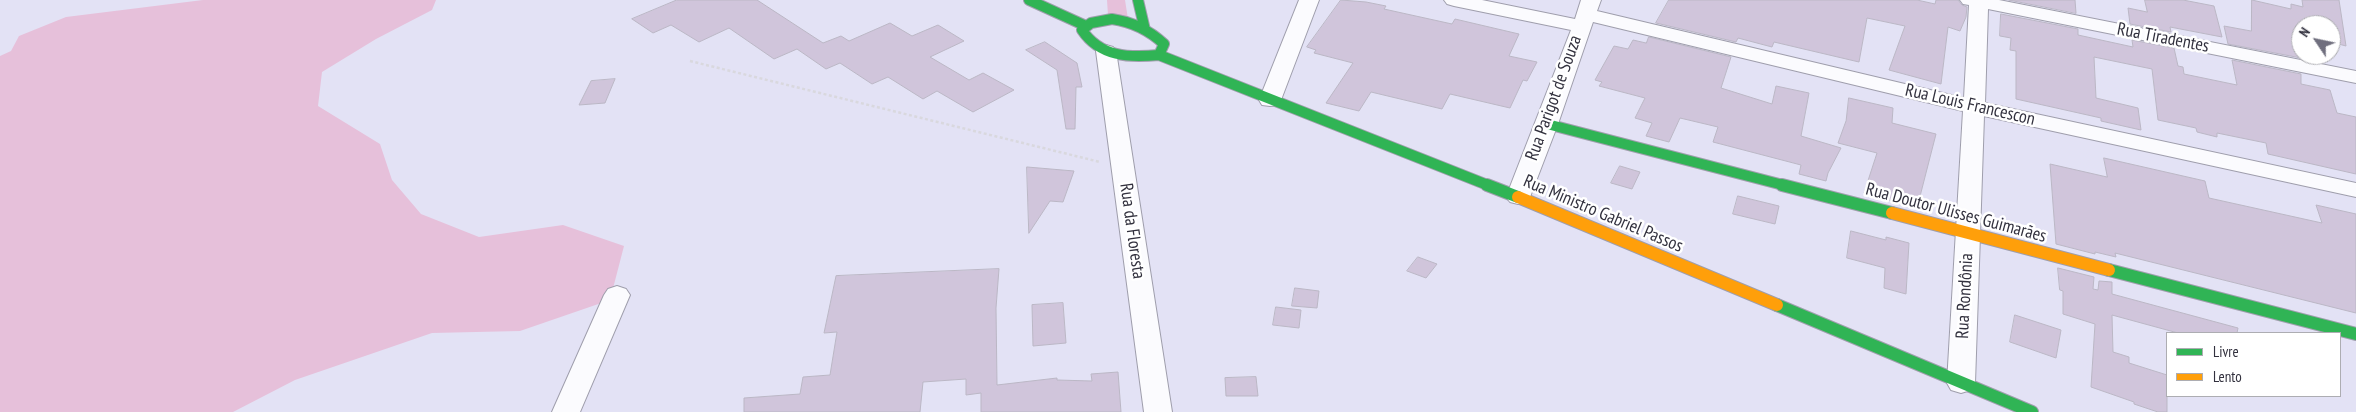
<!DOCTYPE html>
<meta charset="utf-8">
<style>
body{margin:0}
#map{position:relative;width:2356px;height:412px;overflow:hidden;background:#e3e2f5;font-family:"PT Sans Narrow",sans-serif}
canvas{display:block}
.legend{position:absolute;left:2166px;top:332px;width:175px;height:65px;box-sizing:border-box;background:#fff;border:1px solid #adadb2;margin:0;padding:6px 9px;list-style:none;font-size:15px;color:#32313e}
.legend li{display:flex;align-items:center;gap:10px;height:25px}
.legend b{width:25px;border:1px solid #adadb2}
.north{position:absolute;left:2291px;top:15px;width:50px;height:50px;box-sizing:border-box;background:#fff;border:1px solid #adadb2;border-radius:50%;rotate:304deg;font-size:14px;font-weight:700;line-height:20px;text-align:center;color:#32313e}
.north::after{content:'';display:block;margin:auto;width:18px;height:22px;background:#706f7e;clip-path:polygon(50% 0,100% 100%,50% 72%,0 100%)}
</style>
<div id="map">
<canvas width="2356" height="412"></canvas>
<ul class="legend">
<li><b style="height:6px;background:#30b455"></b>Livre</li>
<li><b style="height:6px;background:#ff9f0a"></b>Lento</li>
</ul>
<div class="north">N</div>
</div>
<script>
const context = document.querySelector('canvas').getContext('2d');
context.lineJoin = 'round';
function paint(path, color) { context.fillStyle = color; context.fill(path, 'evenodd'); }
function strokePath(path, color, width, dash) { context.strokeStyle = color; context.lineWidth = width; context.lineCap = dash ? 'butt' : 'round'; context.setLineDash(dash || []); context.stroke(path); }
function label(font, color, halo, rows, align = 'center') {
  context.font = font + ' "PT Sans Narrow",sans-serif'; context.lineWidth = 5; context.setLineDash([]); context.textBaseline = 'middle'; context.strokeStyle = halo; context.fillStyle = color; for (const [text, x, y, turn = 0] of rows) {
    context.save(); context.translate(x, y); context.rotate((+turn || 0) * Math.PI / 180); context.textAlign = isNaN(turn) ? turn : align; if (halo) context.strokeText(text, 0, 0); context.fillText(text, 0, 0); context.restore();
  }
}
const green = new Path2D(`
 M203 0H436L432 10 376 39 322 72 318 106 380 144 392 180 421 214 479 237 563 225 624 246 610 300 520 331 432 333 295 380 233 412H0V56L11 51 19 36 66 17Z
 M1107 0H1125L1128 19 1108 15Z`);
const building = new Path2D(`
 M677 0H757L823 43 841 36 849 41 890 23 912 36 938 25 964 41 930 57 969 80 983 73 1014 90 973 112 937 91 923 99 888 77 872 84 840 63 826 69 797 49 774 59 729 28 699 42 671 25 653 33 632 19Z
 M1341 0 1366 2 1386 6 1384 9 1452 24 1455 19 1519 34 1509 56 1537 62 1527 81 1523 80 1510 108 1450 94 1442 109 1371 92 1359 111 1326 103 1353 63 1314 53 1316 50 1307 47Z
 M1669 0H1917L1935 4 1936 0H1958L1962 5 1967 7 1966 17 1960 31 1948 27 1941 84 1889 70 1905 26 1867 18 1859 62 1774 42 1772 47 1738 38 1736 42 1656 23Z
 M2009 0H2075L2076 13Z
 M2145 0H2183L2214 6 2222 37 2170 27 2171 32 2130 24 2128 8 2147 12Z
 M2252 0 2291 9V4L2303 7 2302 0H2339L2346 46 2331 42V25H2301V58L2228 44 2224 26 2251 31Z
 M2001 14 2078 29V35L2133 47 2132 40 2174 48 2178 66 2183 67 2184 74 2237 85 2232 60 2301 74V84L2330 90 2337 113 2356 117V174L2268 154 2266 143 2217 133V137L2197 132 2196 128 2158 120 2152 69 2094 57 2096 98 2138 108 2141 130 2101 121V118L2016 99V51L2010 50 2011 38 2000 36Z
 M1649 37 1731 57 1721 88 1772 104 1776 86 1809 93 1801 136 1841 148 1828 173 1826 181 1799 174 1801 165 1713 142 1718 127 1680 118 1669 142 1646 136 1652 123 1635 118 1645 98 1599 86 1602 82 1595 80 1614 46 1628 49 1633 40 1646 43Z
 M1045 42 1077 63 1082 87H1076L1075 129H1066L1057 70 1026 50Z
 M615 79 605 103 579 105 591 81Z
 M1849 98 1893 108 1892 123 1936 134 1917 208 1864 193 1877 153 1838 143 1846 121Z
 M2104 158 2205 181 2209 198 2322 223 2316 205 2356 214V313L2115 253 2116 257 2095 252V254L2056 244 2050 164 2107 177Z
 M1620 166 1640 172 1632 189 1611 183Z
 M1027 167 1074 171 1063 202 1050 201 1029 233Z
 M1738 196 1779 206 1775 224 1733 214Z
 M1851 231 1886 240V237L1909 243 1906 294 1884 288 1885 268 1847 258Z
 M1418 257 1437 264 1426 278 1407 271Z
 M2058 268 2094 277 2093 289 2098 290 2099 281 2112 282V294L2238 328 2237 333H2178L2112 315 2113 352 2129 357V363L2167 375V412H2158L2134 404V402L2091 387 2095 324 2063 314V291L2060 290Z
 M999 269 996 308 997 385 1057 378V380L1092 381 1091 374 1118 372 1121 412H981V393L966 395V379L923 382 920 412H744V398L800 394 803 377 830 375 837 332 824 333 836 276Z
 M1295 288 1319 291 1317 308 1292 306Z
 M1063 303 1066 343 1033 346 1032 305Z
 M1276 307 1301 310 1299 328 1273 325Z
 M2015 315 2061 330 2056 358 2010 342Z
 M1256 377 1258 396H1226L1225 378Z`);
const path = new Path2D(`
 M690 61 1100 162`);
const street = new Path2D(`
 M1299 0H1319L1281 100 1278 105 1270 106 1262 105 1259 100Z
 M1444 0H1482L1575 19 1581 0H1601L1597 11 1964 98 1969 5 1963 4 1960 0H1999L2356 71V83L1988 9 1985 103 2356 183V197L1984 116 1975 383 1971 390 1961 393 1951 390 1947 383 1963 111 1593 22 1558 124 1530 197 1526 202 1518 204 1510 202 1506 197 1571 30 1454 6 1447 4Z
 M1106 45 1113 47 1116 51 1172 412H1144L1096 51 1099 47Z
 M617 286 626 289 630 295 580 412H552L604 295 608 289Z`);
const fastFar1 = new Path2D(`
 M1029 0 1086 26
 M1138 0 1145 30
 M1112 19C1133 22 1149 30 1164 44L1159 55C1129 58 1100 57 1082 30L1091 23Z
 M1159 55 1490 186
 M1547 124 1787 186`);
const fast = new Path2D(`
 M1487 185 1518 197
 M1782 185 1892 213
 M2109 270 2356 334
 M1777 305 2032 412`);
const slow = new Path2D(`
 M1518 197 1777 305
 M1892 213 2109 270`);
const streetNames = [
 ["Rua Tiradentes",2163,38,11],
 ["Rua Parigot de Souza",1554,98,-70],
 ["Rua Louis Francescon",1970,105,13],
 ["Rua Doutor Ulisses Guimarães",1956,213,15],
 ["Rua Ministro Gabriel Passos",1603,214,23],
 ["Rua da Floresta",1132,231,82],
 ["Rua Rondônia",1965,296,-87]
];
paint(green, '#e6c0da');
paint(building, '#d0c5db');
strokePath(building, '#bbb7c5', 1);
strokePath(street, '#9f9eac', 2);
strokePath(fastFar1, '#9f9eac', 12);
strokePath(fast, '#9f9eac', 14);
strokePath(slow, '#9f9eac', 14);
strokePath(path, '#d9d8de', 2.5, [3, 2.5]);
paint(street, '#fbfbfe');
strokePath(fastFar1, '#30b455', 10);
strokePath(fast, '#30b455', 12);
strokePath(slow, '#ff9f0a', 12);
label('18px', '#32313e', '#fff', streetNames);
</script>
